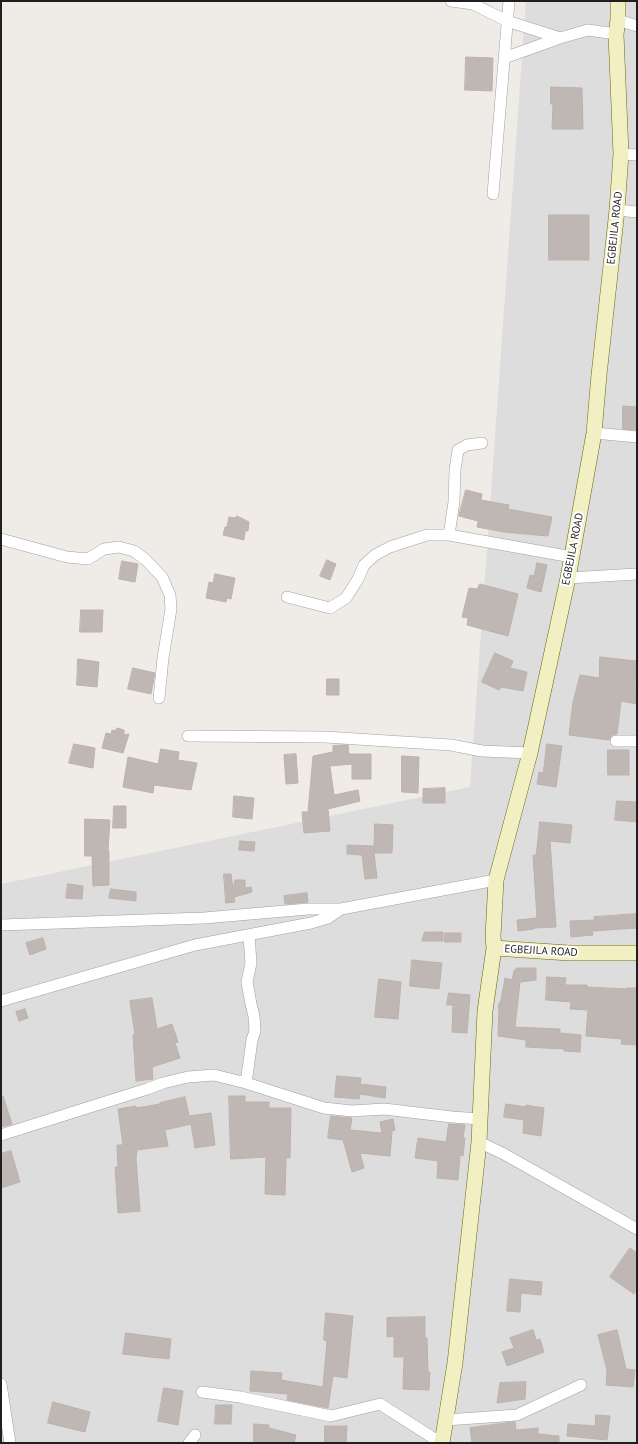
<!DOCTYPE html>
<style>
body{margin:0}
#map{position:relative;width:638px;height:1444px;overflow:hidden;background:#efebe7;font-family:"PT Sans",sans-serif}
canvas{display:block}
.frame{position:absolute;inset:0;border:2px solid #1f1f1f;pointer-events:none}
</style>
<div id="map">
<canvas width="638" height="1444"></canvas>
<div class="frame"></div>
</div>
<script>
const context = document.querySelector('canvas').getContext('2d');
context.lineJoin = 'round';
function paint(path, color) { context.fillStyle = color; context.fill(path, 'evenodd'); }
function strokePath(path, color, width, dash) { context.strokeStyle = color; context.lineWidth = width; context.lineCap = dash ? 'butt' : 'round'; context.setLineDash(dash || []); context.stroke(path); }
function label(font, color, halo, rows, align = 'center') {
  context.font = font + ' "PT Sans",sans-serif'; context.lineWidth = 4; context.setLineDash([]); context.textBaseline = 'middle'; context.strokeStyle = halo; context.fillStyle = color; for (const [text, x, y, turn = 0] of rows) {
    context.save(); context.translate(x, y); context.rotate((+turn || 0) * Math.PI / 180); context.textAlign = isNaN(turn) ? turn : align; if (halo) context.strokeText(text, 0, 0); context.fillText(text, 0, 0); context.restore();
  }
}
const residential = new Path2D(`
 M526 1H637V1443H1V884L470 787Z`);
const building = new Path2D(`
 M466 57 493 58 492 91 465 90Z
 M551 87 582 88 583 129H552L553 104H551Z
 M549 215H589V260H549Z
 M623 406 637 407V430L623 429Z
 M466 490 482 494 481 500 509 505 508 509 552 517 548 536 504 532 477 527 478 521 459 516Z
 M237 516 249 522 248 531H245L244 540 223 535 225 527H227L229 517 235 518Z
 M327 560 336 564 330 580 320 576Z
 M122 561 138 564 135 582 119 579Z
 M537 563 547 565 541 592 527 588 530 575 534 576Z
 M215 574 235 578 231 599 227 598 226 602 206 598 209 582 213 583Z
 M480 584 518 594 508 636 467 625 468 618 462 617 469 588 477 589Z
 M81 610H103L102 632H80Z
 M495 653 513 661 510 668 527 672 523 691 501 687 499 690 482 682Z
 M600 657 636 661 635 688H637V704L621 701 617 734 612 735 609 740 569 735 573 702 580 675 599 678Z
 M78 659 99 662 97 687 77 685Z
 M133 668 155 673 151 694 128 689Z
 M327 679H339V695H327Z
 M117 728 124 730V735L129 734 123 753 102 748 106 733 111 734 112 730 115 731Z
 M74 744 95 748 93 768 69 763Z
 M547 744 562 746 556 787 537 784 539 772 543 773Z
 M342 745H348L349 754H371V779H352V764L330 766 334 795 358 790 360 801 328 809 330 831 304 833 302 812H308L313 756 333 752V746Z
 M161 749 179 752 178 760 197 763 191 790 154 785 153 793 123 787 128 757 158 764Z
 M608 750H629V775H608Z
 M296 754 298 783 286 784 284 755Z
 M402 756 419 757 418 793 402 792Z
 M445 788V803H423V789Z
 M234 796 254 798 252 819 233 817Z
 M617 801 637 802V822L615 820Z
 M114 806H126V828H113Z
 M85 819 110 820 108 851H109V885L93 886 92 856H85Z
 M540 822 572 825 570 843 550 841 556 927 534 928V929L518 931 517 920 537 918 533 855H536Z
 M375 824 393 825 392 853H374L377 878 365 879 362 855 347 854V845L374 846V850Z
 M240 841 255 842 254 851 239 850Z
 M224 874H231L233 889 235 880H245V888L251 887 252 892 234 897 235 902 226 903Z
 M68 884 83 886 82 899 66 898Z
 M111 889 136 892V901L109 898Z
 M307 893 308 902 285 904 284 896Z
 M637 914V928L592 931 593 935 571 937 570 921 595 920 594 917Z
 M425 932H443V941H422Z
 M445 933H461V942H445Z
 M43 938 46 949 30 955 26 943Z
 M412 960 442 963 439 989 410 986Z
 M517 968H536V980L520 982 515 1027 560 1029V1033L581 1035 580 1052 564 1051V1049L526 1047V1040L498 1036 499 1009 498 1006 501 1000 505 978 512 980 514 971Z
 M547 977 566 978 565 985H587V987L627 989V988H637V1045L621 1044 622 1039 586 1036 588 1010 570 1009 571 1002 546 1000Z
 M379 979 401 982 398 1019 375 1017Z
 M449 993 470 995 467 1033 452 1032 453 1005H447Z
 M152 998 157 1029 172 1024 178 1042 175 1043 180 1058 152 1067 153 1079 136 1081 133 1035H135L130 1001Z
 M25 1009 28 1018 19 1021 16 1012Z
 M337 1076 361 1078 360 1084 386 1087 385 1098 360 1094 359 1099 335 1097Z
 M1 1096H3L12 1124 1 1127Z
 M229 1096H245V1102H269V1108H291L290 1158H286L285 1195 265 1194 266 1157 231 1159Z
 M185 1097 189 1116 211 1113 215 1145 195 1148 191 1124 165 1130 168 1146 137 1150 136 1159 140 1211 118 1213 115 1167H118L117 1145H123L118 1109 136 1106V1108L160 1104V1103Z
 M506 1104 526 1107V1105L544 1108 541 1136 523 1133 524 1120 504 1117Z
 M331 1116 352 1118 350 1130 382 1133 380 1122 393 1119 395 1130 392 1131 390 1156 360 1153 364 1168 352 1172 343 1140 328 1138Z
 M449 1124 465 1125 463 1138H465L463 1156 460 1155 458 1180 437 1178 438 1161 415 1158 418 1138 446 1142Z
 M11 1151 20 1182 1 1188V1154Z
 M630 1248 637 1253V1289L634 1294 610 1277Z
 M510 1279 542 1282 541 1295 521 1293 520 1312 507 1311Z
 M326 1313 353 1316 347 1378 333 1376 328 1408 287 1400 288 1394 250 1391 251 1371 282 1373 281 1380 323 1387 327 1341 324 1340Z
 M425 1317V1338H427L428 1372H430L429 1390 403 1389 404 1357H394V1336L387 1337V1318Z
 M533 1330 536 1340 540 1339 544 1352 507 1366 502 1352 514 1348 510 1338Z
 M617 1330 626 1369 635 1370 633 1387 606 1385 607 1370 598 1335Z
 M126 1333 171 1339 169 1359 123 1354Z
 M526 1382 525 1399 497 1403 500 1383Z
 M164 1388 183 1391 178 1425 158 1421Z
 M53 1402 90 1412 85 1432 48 1423Z
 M216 1405H232L231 1424H215Z
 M596 1415 610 1416 607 1440 567 1436 568 1424 595 1426Z
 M515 1422 516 1430 538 1428V1434L559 1436V1443H472L470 1428Z
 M254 1424 269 1425V1428L296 1435 294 1443H254Z
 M325 1426H347L346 1443H325Z`);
const street = new Path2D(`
 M451 1 473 4 507 21 560 38 588 30 616 34
 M618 20 637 26
 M504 58 560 38
 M621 154 637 155
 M493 194 509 1
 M617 210 637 212
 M594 433 637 437
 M482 443 467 445 458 450 455 470 454 502 449 535 572 557
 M1 539 67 557 88 559 104 549 119 547 134 551 146 560 162 577 170 595 171 609 163 658 159 698
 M568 578 637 574
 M287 597 330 608 346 598 358 579 364 565 375 555 390 547 427 535H449
 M188 736 325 737 451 745 482 751 530 753
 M616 741H637
 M1 925 204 918 308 909H341
 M1 1001 195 945 311 923 328 918 341 909 496 880
 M246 1083 252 1040 255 1031 254 1016 251 1004 247 982 251 963 249 935
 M1 1135 147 1089 163 1083 188 1077 214 1075 246 1083 324 1108 352 1111 384 1109 452 1117 480 1119
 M479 1142 504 1154 637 1229
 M1 1384 10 1443
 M202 1392 240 1397 331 1416 380 1404 441 1443
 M446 1420 517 1415 581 1385
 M189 1443 195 1435`);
const secondary = new Path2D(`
 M494 948 569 953H637
 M442 1443 455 1363 479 1142 485 1011 494 948 493 936 496 880 530 753 568 578 594 433 599 375 617 210 621 154 616 34 618 20V1`);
const streetNames = [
 ["EGBEJILA ROAD",615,228,-84],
 ["EGBEJILA ROAD",573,549,-79],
 ["EGBEJILA ROAD",541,951,3]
];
paint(residential, '#ddd');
paint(building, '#bfb7b4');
strokePath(building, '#bfb1ab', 1);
strokePath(street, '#a0a0a0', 12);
strokePath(secondary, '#6a6912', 16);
strokePath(street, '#fff', 11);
strokePath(secondary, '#f2efc2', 15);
label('11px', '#1f1f1f', '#fff', streetNames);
</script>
